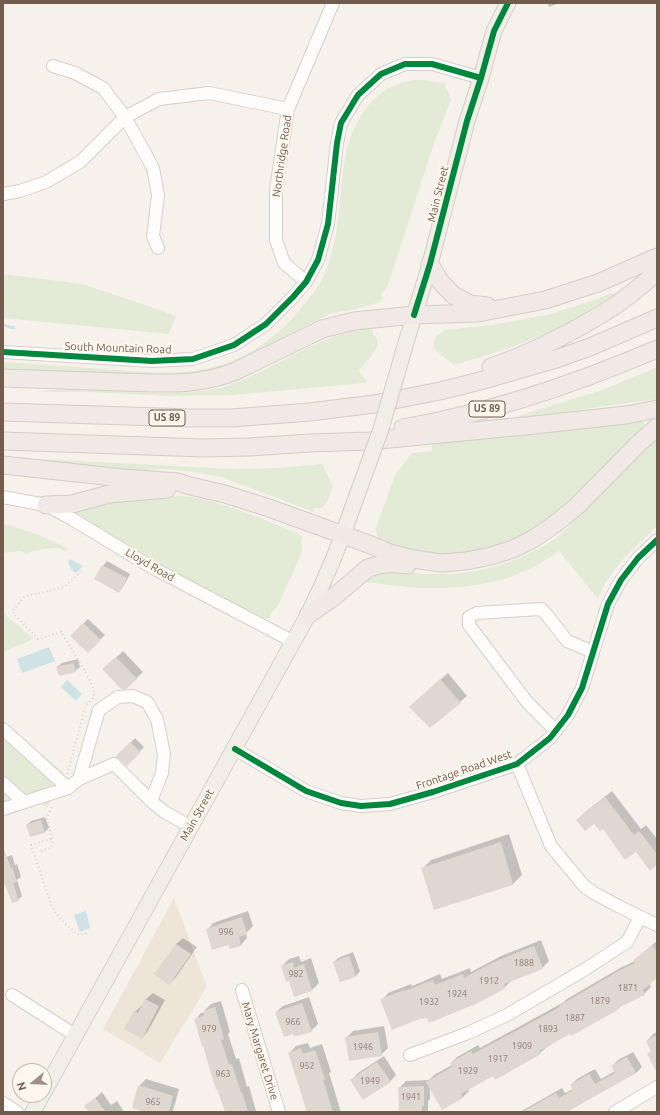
<!DOCTYPE html>
<style>
body{margin:0}
#map{position:relative;width:660px;height:1115px;overflow:hidden;background:#f6f2eb;font-family:Ubuntu,sans-serif}
canvas{display:block}
.frame{position:absolute;inset:0;border:4px solid #715c4e;pointer-events:none}
.north{position:absolute;left:12px;top:1063px;width:40px;height:40px;box-sizing:border-box;background:#fdf7ed;border:1px solid #c5b9ad;border-radius:50%;rotate:252deg;font-size:11px;font-weight:700;line-height:16px;text-align:center;color:#715c4e}
.north::after{content:'';display:block;margin:auto;width:14px;height:18px;background:#a09085;clip-path:polygon(50% 0,100% 100%,50% 72%,0 100%)}
</style>
<div id="map">
<canvas width="660" height="1115"></canvas>
<div class="frame"></div>
<div class="north">N</div>
</div>
<script>
const context = document.querySelector('canvas').getContext('2d');
context.lineJoin = 'round';
function paint(path, color) { context.fillStyle = color; context.fill(path, 'evenodd'); }
function strokePath(path, color, width, dash) { context.strokeStyle = color; context.lineWidth = width; context.lineCap = dash ? 'butt' : 'round'; context.setLineDash(dash || []); context.stroke(path); }
function label(font, color, halo, rows, align = 'center') {
  context.font = font + ' Ubuntu,sans-serif'; context.lineWidth = 4; context.setLineDash([]); context.textBaseline = 'middle'; context.strokeStyle = halo; context.fillStyle = color; for (const [text, x, y, turn = 0] of rows) {
    context.save(); context.translate(x, y); context.rotate((+turn || 0) * Math.PI / 180); context.textAlign = isNaN(turn) ? turn : align; if (halo) context.strokeText(text, 0, 0); context.fillText(text, 0, 0); context.restore();
  }
}
const residential = new Path2D(`
 M174 898 207 987 160 1063 103 1029Z`);
const green = new Path2D(`
 M414 80H425L444 83 447 84 445 86 448 91 451 100 435 141 388 285 381 295 384 298 377 303 370 305 357 309 332 313 291 333 246 358 213 370 176 376 3 370V362C40 364 77 367 115 370 145 372 175 375 205 369 246 361 281 335 306 302 312 295 318 287 322 280 328 268 332 252 335 239 344 195 337 143 368 106 376 97 384 89 396 85 402 82 408 81 414 80Z
 M3 274 82 284 140 303 176 316 169 334 3 318Z
 M614 292 615 294C595 307 575 319 554 330 522 345 488 355 454 365L433 348 435 337 445 330 492 325 551 314 594 300Z
 M369 329 373 330V334C374 335 377 338 377 339 381 349 364 364 358 371L367 381 365 383 233 395 173 396 85 392H35C51 390 67 389 83 390 126 391 171 397 214 389 231 386 246 378 262 371 296 354 331 332 369 329Z
 M657 367V399L513 419 524 414 602 390Z
 M643 420 645 425C619 455 592 484 561 509 555 515 548 522 540 526 505 547 464 558 424 553 418 552 411 552 406 551 396 548 386 544 377 541L378 538 376 530 377 525 395 475 412 453 432 451V445L458 440Z
 M657 438V526L622 560 605 583 598 599 559 551C550 557 542 563 533 567 500 585 459 589 422 588 403 587 384 584 365 582L371 577 376 574 375 572C382 571 389 570 397 571 403 571 409 573 415 573 423 574 431 574 439 574 482 575 523 560 558 537Z
 M3 457 232 469 277 468 322 464 333 486 329 498 326 503 322 508H314V512L221 477 203 473 167 469 142 470 86 468Z
 M161 495C175 495 188 496 201 499 234 506 266 521 298 533L303 538 301 541 302 546V551L293 573 277 607 271 613 270 618H261L168 572 105 531 74 513 113 502Z
 M3 524C26 529 48 538 69 549L64 551C58 546 52 549 45 549 38 550 32 551 26 554L21 551 3 553Z
 M3 613 34 639 3 652Z
 M3 721 65 774 48 807 39 804 3 817Z`);
const water = new Path2D(`
 M70 559 83 566 76 573 72 570 68 562Z
 M49 647 55 661 22 673 17 659Z
 M67 680 82 694 76 701 61 687Z
 M86 911 90 928 80 932 74 915Z`);
const shadow = new Path2D(`
 M548 3H559L549 7Z
 M107 561 130 574 123 587 119 591 103 566Z
 M88 619 105 635 88 652 71 636Z
 M123 651 143 672 126 688 104 669Z
 M78 659 80 667 75 671 57 667 62 663Z
 M448 673 467 696 430 727 417 700Z
 M135 738 144 747 127 765 117 756Z
 M612 791 641 829 646 825 657 839V864L636 851 595 822 577 820 584 813Z
 M45 817 49 828 45 832 31 836 27 825 31 821Z
 M509 834 522 875 513 884 435 908 422 869 431 860Z
 M12 855 15 865 17 864 21 877 17 880 22 896 18 900 6 883 3 881V858Z
 M248 911 253 926 246 933 247 938 241 945 231 948 229 943 207 930 213 923Z
 M183 938 197 947 176 977 169 984 176 944Z
 M541 940 549 961 542 968 512 980 505 987 427 1016 382 1000 388 993 411 984 412 986 440 974 442 979 470 968 471 972 501 956Z
 M657 941V976L649 983 651 987 644 994 622 1005 618 1009 570 1032 547 1047 540 1053 493 1075 468 1089 469 1091 463 1097 442 1109 430 1087V1099L428 1101V1112H400L399 1088 406 1081 429 1080 434 1075 452 1065 451 1063 457 1057 478 1045 480 1048 564 1002 567 999 620 968 635 961 641 954Z
 M353 952 360 971 356 976 340 981 334 962 338 958Z
 M299 956 301 962 311 958 319 983 312 990 294 995 290 980 282 966 289 959Z
 M153 993 165 1000 148 1031 142 1038 135 1012 142 1005 143 1006 146 999Z
 M309 997 318 1024 311 1031 276 1012 283 1006Z
 M221 1001 230 1032 228 1034 236 1059 239 1058 247 1087 249 1086 256 1111 255 1112H226L195 1020 201 1013 204 1012V1011L211 1004Z
 M384 1026 388 1048 381 1055 346 1038 353 1031Z
 M657 1032V1059L648 1054 652 1050 647 1041 653 1034Z
 M308 1043 310 1048 322 1044 331 1072 329 1073 341 1112H308L289 1053 296 1046Z
 M633 1052 642 1067 636 1073 571 1108 568 1112H520L562 1088 565 1093 573 1089 571 1085 577 1079 595 1069 601 1079 615 1071 612 1066 618 1060Z
 M384 1056 396 1075 390 1082 351 1080 358 1073Z
 M146 1079 179 1089 173 1111 172 1112H148L139 1086Z
 M102 1092 111 1105 117 1101 123 1110 121 1112H86L89 1110 86 1106Z`);
const stream = new Path2D(`
 M3 325 14 328`);
const building = new Path2D(`
 M102 565 127 578 119 593 94 579Z
 M83 623 101 640 88 653 70 636Z
 M116 657 137 679 126 689H121L102 669Z
 M74 663 76 672 59 676 56 667Z
 M440 679 461 703 430 728 409 707Z
 M130 742 141 752 127 766 119 759 115 757Z
 M605 797 634 835 639 831 657 854V865L650 871 636 852 625 860 603 829 600 831 594 824 585 831 576 820Z
 M41 820 45 833 30 837 26 825Z
 M501 842 513 885 434 910 421 868Z
 M3 849H4L11 868 12 867 17 882 13 883 19 901 12 903 5 885H3Z
 M242 917 247 934 239 937 241 946 230 949 229 945 212 950 206 929Z
 M176 944 191 954 169 985 154 974Z
 M652 945 657 952V978L643 990 645 995 618 1008V1010L571 1036 570 1034 539 1051 541 1054 495 1080 493 1076 461 1094 463 1098 442 1110 426 1082 452 1067 450 1063 471 1051 473 1054 560 1007 559 1006 612 975V974L635 963 633 960Z
 M534 946 543 969 504 984 506 988 476 1004 429 1023 427 1018 422 1019V1018L392 1030 380 999 404 990 405 991 433 980 435 985 463 974 464 978 494 962Z
 M349 956 356 977 340 982 333 962Z
 M293 962 294 968 304 964 312 991 294 997 289 981 286 982 281 966Z
 M145 999 159 1006 142 1039 124 1029 134 1011 138 1013Z
 M302 1003 312 1032 294 1037 293 1034 284 1037 275 1012Z
 M215 1007 224 1039 221 1040 229 1065 232 1064 241 1093 242 1092 248 1112H225L217 1089 216 1090 203 1046H202L194 1019 204 1016 203 1011Z
 M378 1032 382 1056 349 1061 345 1037Z
 M657 1035V1073L647 1054 651 1052 646 1041Z
 M301 1048 303 1054 315 1050 325 1079 323 1080 333 1112H307L288 1053Z
 M627 1057 636 1073 567 1112H522L556 1093 559 1098 573 1090 570 1085 589 1074 595 1084 615 1073 611 1066Z
 M377 1062 391 1082 363 1100 350 1080Z
 M138 1085 173 1096 169 1112H145L132 1108Z
 M424 1086V1106H422V1112H399L398 1087Z
 M95 1098 106 1112H89L84 1106Z`);
const path = new Path2D(`
 M67 774 86 705C90 701 94 698 94 693 95 684 67 642 61 632L38 639 12 612 24 597 64 587 83 570
 M51 839 31 845 51 904C57 918 67 926 79 935L87 933
 M41 851 50 848 53 845 47 817 51 809 52 805`);
const minor = new Path2D(`
 M53 66 75 73 103 88 125 117 153 168 158 195 153 236 158 248
 M3 194 20 191 46 182 80 162 125 117 159 99 209 93 288 109
 M306 282 284 263 276 240V190L288 109 333 3
 M3 352 152 361 193 359 234 345 266 324 293 297 306 282 318 260 328 224 337 143 341 123 358 95 381 74 405 64H432L481 78
 M3 497 46 505 72 519 153 568 294 642
 M3 729 68 788
 M556 731 527 702 469 625V617L477 613 541 609 547 615 567 641 593 652
 M235 749 306 791 341 803 361 806 390 804 433 792 517 764 550 738 568 715 582 688 608 604 621 580 638 558 657 540
 M517 764 551 846 584 886 594 893 620 907 657 925
 M79 779 99 710 118 697 133 696 147 702 157 719 164 754 162 773 151 801
 M3 783 24 802
 M3 809 68 788 79 779 114 764 151 801 163 811 191 827
 M242 990 279 1112
 M12 995 75 1035
 M410 1055 468 1033 507 1015 584 970 627 942 640 917
 M3 1103 17 1112
 M615 1112 657 1087`);
const major = new Path2D(`
 M407 339 430 264 467 121 481 78 494 31 508 3
 M44 1092 308 615C325 580 340 545 352 509
 M33 1112 42 1095`);
const highway = new Path2D(`
 M430 264 440 281 453 295 470 304 487 306
 M491 367C535 352 577 330 616 305 630 295 644 284 657 272
 M3 378C42 379 80 381 119 382 159 383 197 387 236 371L322 329 354 321 414 315 478 313 545 300 598 283 657 257
 M3 412 190 418H231L310 412 374 404 440 391 480 381 556 359 590 347 657 318
 M403 428C490 413 575 384 657 349
 M3 441 204 448 249 447 310 443 369 441 525 426 626 415 657 409
 M3 465 123 478 178 482 190 486 225 494 269 508 371 545 390 553 413 559 441 563 466 561 491 556 513 549 533 539 555 524 577 506 639 443 657 427
 M46 505 72 504 109 494 167 489
 M308 615 335 596 368 568C382 563 392 563 407 565`);
const majorBridge = new Path2D(`
 M352 509 381 429 407 339`);
const cycleway = new Path2D(`
 M414 315 430 264 467 121 481 78 494 31 508 3
 M3 352 152 361 193 359 234 345 266 324 293 297 306 282 318 260 328 224 337 143 341 123 358 95 381 74 405 64H432L481 78
 M235 749 306 791 341 803 361 806 390 804 433 792 517 764 550 738 568 715 582 688 608 604 621 580 638 558 657 540`);
const numberNames = [
 ["996",226,932],
 ["1888",524,963],
 ["982",296,974],
 ["1912",489,981],
 ["1871",628,988],
 ["1924",457,994],
 ["1879",600,1001],
 ["1932",429,1002],
 ["1887",575,1018],
 ["966",293,1022],
 ["979",209,1029],
 ["1893",548,1029],
 ["1909",522,1046],
 ["1946",363,1047],
 ["1917",498,1059],
 ["952",307,1066],
 ["1929",468,1071],
 ["963",223,1074],
 ["1949",370,1081],
 ["1941",411,1097],
 ["965",153,1102]
];
const shields = [
 [487,409,36],
 [167,418,36]
];
const shieldNames = [
 ["US 89",487,409],
 ["US 89",167,418]
];
const streetNames = [
 ["Northridge Road",282,156,-82],
 ["Main Street",438,194,-76],
 ["South Mountain Road",118,348,2],
 ["Lloyd Road",150,565,30],
 ["Frontage Road West",464,770,-19],
 ["Main Street",197,815,-61],
 ["Mary Margaret Drive",260,1051,73]
];
paint(residential, '#eee5d9');
paint(green, '#e3ebd7');
paint(water, '#cfe2e5');
paint(shadow, '#0003');
strokePath(stream, '#cfe2e5', 3);
paint(building, '#dfd8d1');
strokePath(minor, '#d5cfc9', 14);
strokePath(major, '#d4cdc7', 17);
strokePath(highway, '#d4cdc7', 19);
strokePath(path, '#d7d1cb', 2, [1, 3]);
strokePath(minor, '#fefdfc', 12);
strokePath(major, '#f1ede7', 15);
strokePath(highway, '#f0e9e5', 17);
strokePath(majorBridge, '#d4cdc7', 17, []);
strokePath(majorBridge, '#f1ede7', 15);
strokePath(cycleway, '#00873e', 6);
label('9px', '#8f7e72', null, numberNames);
for (const [x, y, w] of shields) { const box = new Path2D(); box.roundRect(x - w / 2, y - 8, w, 16, 3); context.fillStyle = '#fdf7ed'; context.fill(box); strokePath(box, '#715c4e', 1); }
label('bold 10px', '#715c4e', null, shieldNames);
label('11px', '#715c4e', '#fdf7ed', streetNames);
</script>
